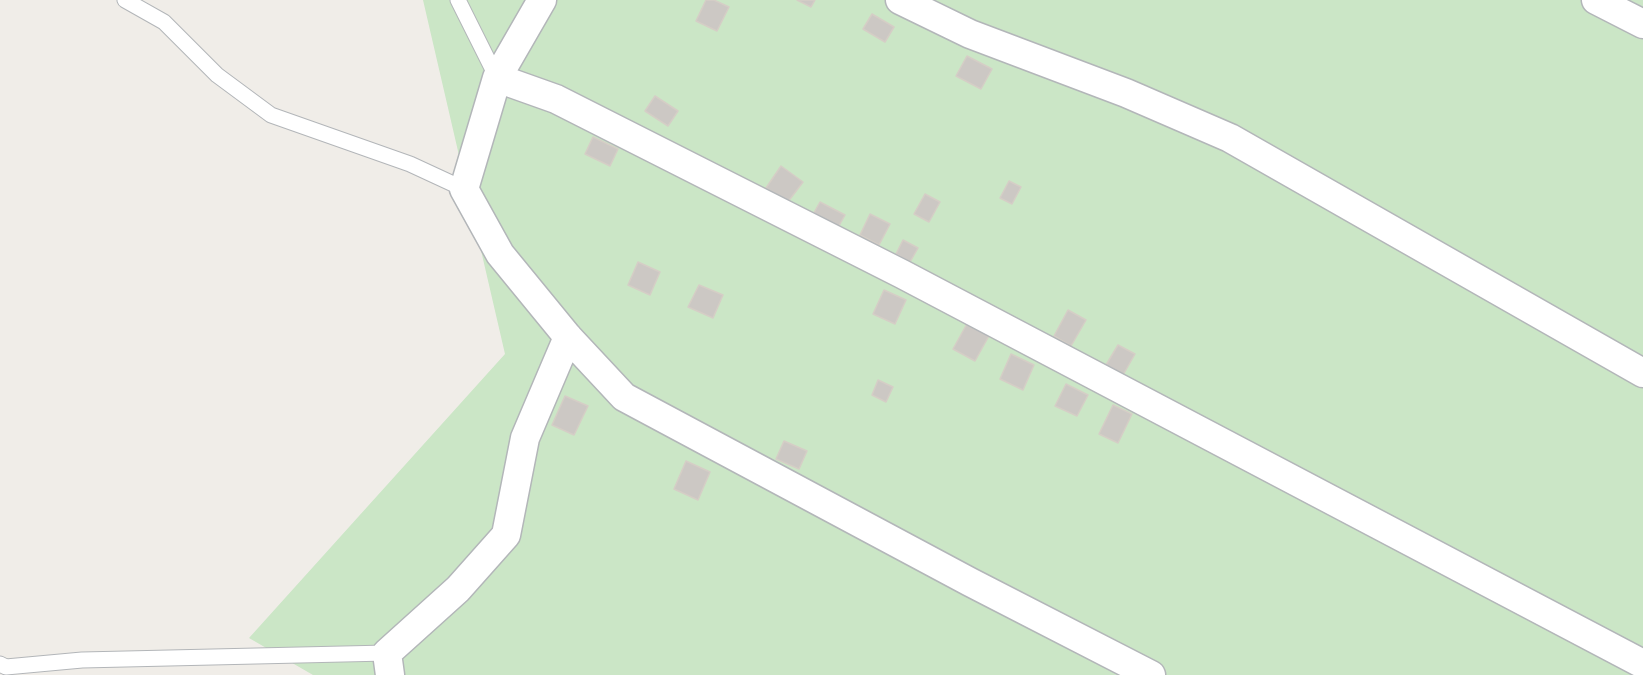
<!DOCTYPE html>
<style>
body{margin:0}
canvas{display:block;background:#f0ede8}
</style>
<canvas width="1643" height="675"></canvas>
<script>
const context = document.querySelector('canvas').getContext('2d');
context.lineJoin = 'round';
function paint(path, color) { context.fillStyle = color; context.fill(path, 'evenodd'); }
function strokePath(path, color, width, dash) { context.strokeStyle = color; context.lineWidth = width; context.lineCap = dash ? 'butt' : 'round'; context.setLineDash(dash || []); context.stroke(path); }
const green = new Path2D(`
 M423 0H1643V675H313L249 638 505 354Z`);
const building = new Path2D(`
 M706 0H714L729 7 717 31 696 21Z
 M797 0H815L811 7Z
 M872 14 894 27 885 42 863 29Z
 M967 56 992 69 981 89 956 76Z
 M655 96 678 111 668 126 645 111Z
 M593 137 618 149 610 166 585 154Z
 M781 166 803 182 787 203 766 188Z
 M1009 181 1021 187 1012 204 1000 198Z
 M925 194 940 202 929 222 914 214Z
 M820 202 845 215 836 231 811 218Z
 M870 214 890 224 879 245 860 235Z
 M903 240 918 248 910 262 896 254Z
 M638 262 660 272 650 295 628 285Z
 M699 285 723 295 713 318 688 307Z
 M884 290 906 300 895 324 873 314Z
 M1068 310 1086 320 1071 346 1054 336Z
 M968 322 990 334 975 361 953 349Z
 M1118 345 1135 354 1123 375 1106 365Z
 M1011 354 1034 365 1023 390 1000 379Z
 M878 380 893 387 886 402 872 395Z
 M1066 384 1088 395 1077 416 1055 406Z
 M565 396 588 406 574 435 552 425Z
 M1113 405 1132 414 1118 443 1099 434Z
 M784 441 807 451 799 469 776 459Z
 M686 461 710 472 698 500 674 489Z`);
const service = new Path2D(`
 M125 0 164 22 217 75 271 115 410 164 464 189
 M458 0 497 78
 M0 664 6 667 82 660 387 653`);
const minor = new Path2D(`
 M542 0 497 78 464 189 500 254 568 337 624 397 970 582 1151 675
 M900 0 970 34 1126 93 1230 138 1643 373
 M1596 0 1643 24
 M497 78 556 99 902 274 1643 664
 M390 675 387 653 458 589 506 535 525 438 568 337`);
paint(green, '#cbe6c6');
paint(building, '#ccc8c4');
strokePath(building, '#d5cec6', 1.5);
strokePath(service, '#b3b6b9', 17);
strokePath(minor, '#b3b6b9', 31);
strokePath(service, '#fff', 15);
strokePath(minor, '#fff', 28);
</script>
